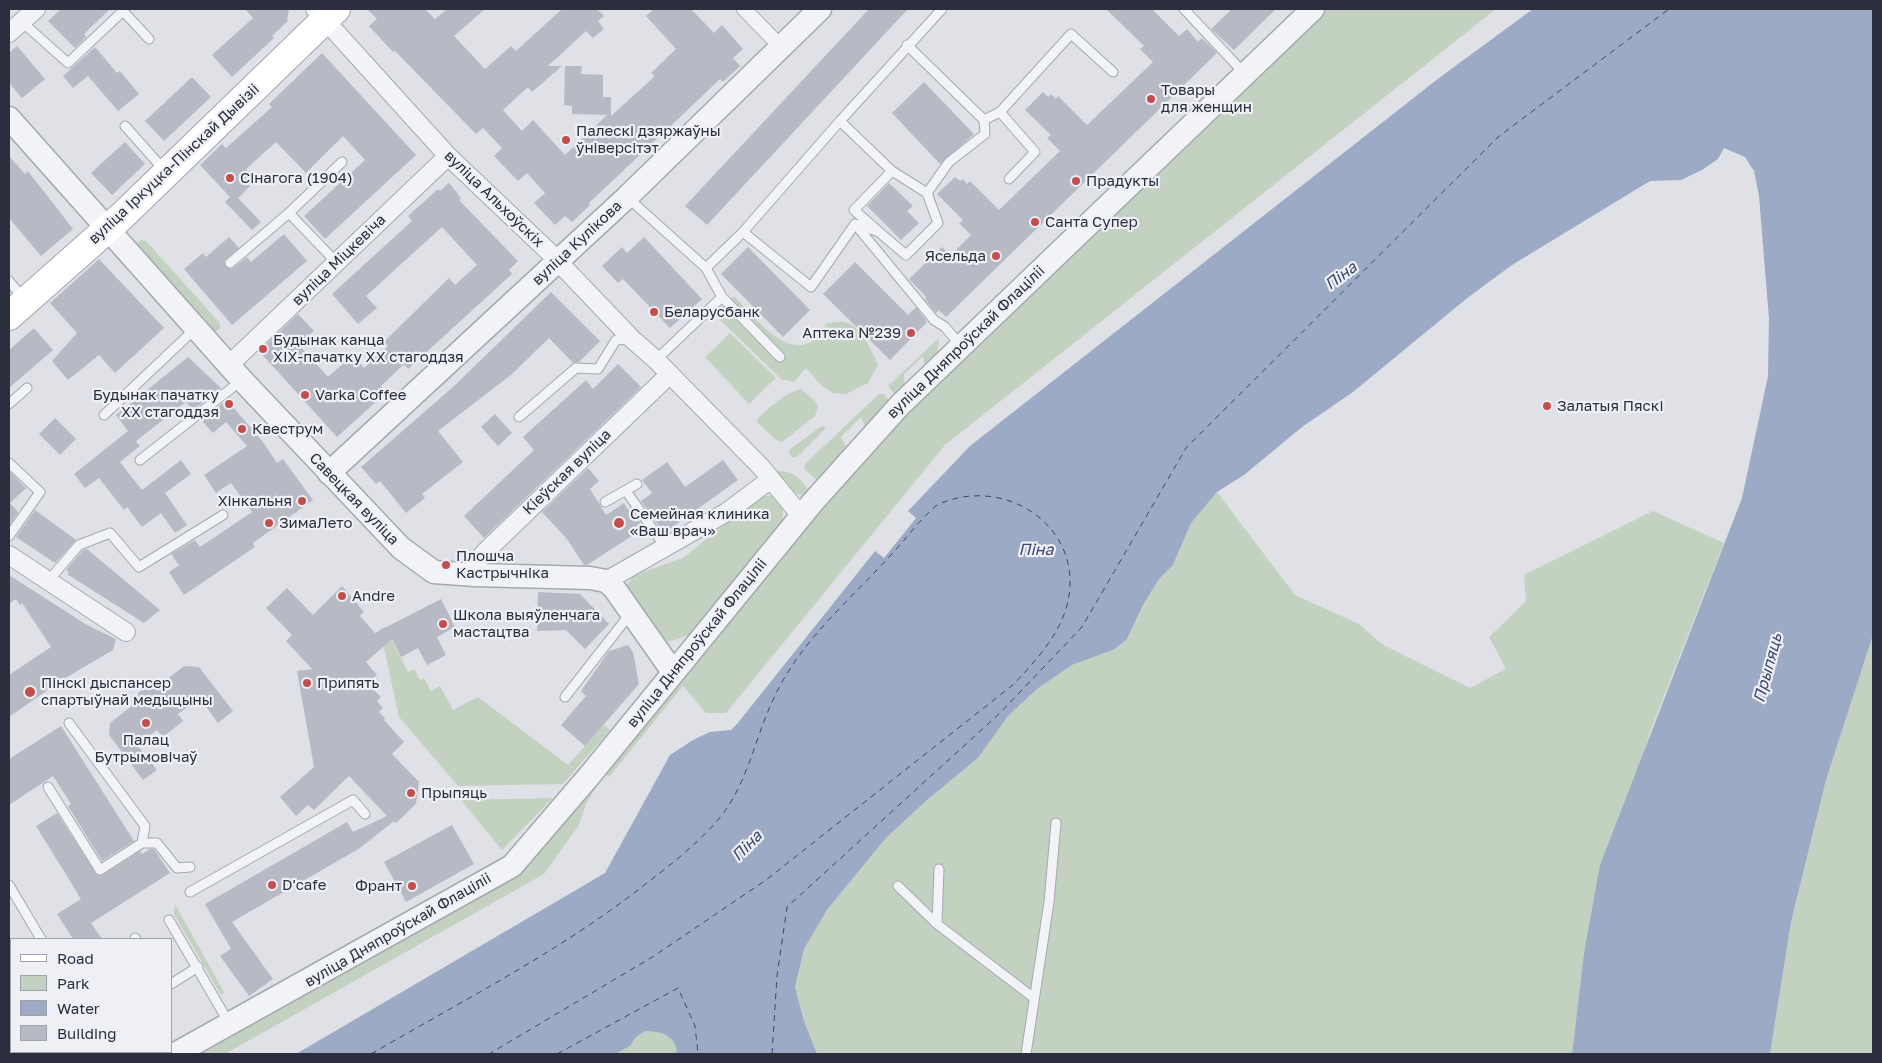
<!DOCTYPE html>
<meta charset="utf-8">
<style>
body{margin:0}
#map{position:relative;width:1882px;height:1063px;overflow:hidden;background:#dfe1e7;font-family:"Golos Text",sans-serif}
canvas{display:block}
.frame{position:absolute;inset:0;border:10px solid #2a2e3d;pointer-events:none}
.legend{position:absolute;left:10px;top:938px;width:162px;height:115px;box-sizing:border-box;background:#eff0f5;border:1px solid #a0a2ab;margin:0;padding:6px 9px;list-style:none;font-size:15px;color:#2a2e3d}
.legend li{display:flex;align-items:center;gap:10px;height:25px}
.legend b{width:25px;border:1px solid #a0a2ab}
</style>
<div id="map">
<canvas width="1882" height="1063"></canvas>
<div class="frame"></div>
<ul class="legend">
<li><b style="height:6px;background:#fff"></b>Road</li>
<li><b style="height:14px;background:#c3d1c1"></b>Park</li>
<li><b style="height:14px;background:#9daac5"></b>Water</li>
<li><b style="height:14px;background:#b7bac4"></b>Building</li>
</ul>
</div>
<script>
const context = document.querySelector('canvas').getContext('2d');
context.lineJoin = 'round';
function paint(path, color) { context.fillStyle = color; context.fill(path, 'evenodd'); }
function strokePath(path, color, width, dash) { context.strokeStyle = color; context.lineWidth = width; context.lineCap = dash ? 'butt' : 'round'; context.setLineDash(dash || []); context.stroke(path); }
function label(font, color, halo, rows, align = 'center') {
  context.font = font + ' "Golos Text",sans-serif'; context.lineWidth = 4.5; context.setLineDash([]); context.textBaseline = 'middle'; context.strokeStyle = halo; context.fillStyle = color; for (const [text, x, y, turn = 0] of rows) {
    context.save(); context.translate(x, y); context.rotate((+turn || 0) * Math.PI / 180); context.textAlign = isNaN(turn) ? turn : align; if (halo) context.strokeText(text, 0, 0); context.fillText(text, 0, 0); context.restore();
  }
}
const green = new Path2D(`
 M1326 9H1496L945 445 726 713H706L683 686 609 777 602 771 902 409Z
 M141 240 146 241 219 322 221 327 217 331H212L138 248 137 243Z
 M734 296C752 314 785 359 812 341 818 337 823 329 827 323 832 323 839 321 844 322 861 325 872 351 878 365L868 383 846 394 833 393 821 385 806 368 794 382 781 379 714 314Z
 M730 333 776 378 749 404 705 357Z
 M939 338C939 353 935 359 925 368L923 356 904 374 905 390 896 396 888 386Z
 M801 389 815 401 818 407 815 416 782 442 776 440 757 422 758 418C772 406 783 394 801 389Z
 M879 394H884L890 402 865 427 861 417 841 437 846 447 819 482 804 469 805 464Z
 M822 426 826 428 797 457H791L789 453 790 449Z
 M773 471C795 471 798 476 811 493 794 500 784 483 773 471Z
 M1217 492 1295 595 1359 624 1383 645 1470 688 1506 669 1489 637 1526 601 1524 575 1653 511 1724 543 1650 732 1584 953 1572 1054H817L804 1021 795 987 804 949 827 910 885 839 927 800 978 758 1008 716 1037 689 1072 665 1115 649 1127 639 1143 605 1159 579 1173 565 1191 523Z
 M773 495 783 506V521L695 633 671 641H656L631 598 627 585 634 575 683 558 759 497Z
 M385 627 408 672 414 669 420 680 424 678 431 691 440 686 453 710 478 697 568 765 604 725 610 730 563 784 458 786 399 717 380 629Z
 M1873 635V1054H1770L1791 922 1826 780Z
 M592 784 595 789 586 804 579 825 544 874 225 1054H192L525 865Z
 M553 798 502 850 461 800Z
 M175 904 224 992 221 995 174 914Z
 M645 1031C662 1032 673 1034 677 1051L675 1054H615L630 1046 636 1037Z`);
const water = new Path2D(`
 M1533 9H1873V635L1826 780 1791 922 1770 1054H1572L1584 953 1600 865 1742 498 1768 376 1769 319 1759 196 1754 171 1745 157 1724 148 1718 159 1702 170 1681 180 1650 181 1512 265 1466 299 1353 392 1302 427 1244 475 1217 492 1191 523 1173 565 1159 579 1143 605 1127 639 1115 649 1072 665 1037 689 1008 716 978 758 927 800 885 839 827 910 804 949 795 987 804 1021 817 1054H675L677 1051C673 1034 662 1032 645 1031L636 1037 630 1046 615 1054H296L605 873 670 755 693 740 710 732 731 730 737 724 875 551 884 558 916 518 908 511 970 446 1439 78Z`);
const ferry = new Path2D(`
 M371 1054C464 1000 562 950 647 883 673 863 701 841 722 815 748 781 755 738 773 700 799 642 848 602 890 556 906 539 919 520 937 505 1003 474 1084 525 1068 601 1061 634 1036 660 1014 684L766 880 654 956 489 1054
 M557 1054 678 988 695 1026 698 1054
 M772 1054 777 976 787 907 999 714 1082 627 1186 448 1498 137 1669 9`);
const building = new Path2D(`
 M61 9H110L84 34 86 37 75 48 48 21Z
 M245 9H289L287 22 272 36 274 38 232 77 212 55 253 18Z
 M367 9H425L435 19 447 9H485L454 36 485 69 511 46 516 51 562 9H597L604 16 598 21 604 29 593 38 586 31 548 66H562L532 92 528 87 503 110 522 131 533 120 565 155 607 115 572 114V106L564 105 565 66H582L581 74 603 75V97H611V116L655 76 651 73 676 49 646 16 654 9H691L714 33 722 25 743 49 733 58 740 66 723 82 720 79 677 120 589 203 590 205 572 222 565 216 555 225 534 203 545 193 527 173 518 181 494 156 502 148 483 128 476 134 395 51 393 52 369 26 377 19Z
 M869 9H908L707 225 685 206Z
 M1106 9H1152L1179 36 1187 29 1198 42 1202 38 1217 53 946 317 939 310 936 313 925 299 926 297 909 279 942 247 951 255 971 235 959 223 963 220 937 194 955 177 960 181 963 179 967 184 970 181 999 210 1060 151 1047 138 1051 135 1025 110 1043 92 1048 97 1051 94 1056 99 1058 96 1087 125 1153 62 1140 49 1144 46Z
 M1232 9H1276L1234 50 1211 29Z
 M17 46 45 79 22 98 9 83V53Z
 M95 47 117 73 120 71 139 94 118 111 88 76 73 88 63 76Z
 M322 53 416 155 325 239 304 216 365 160 343 136 306 173 276 142 246 169 251 174 245 181 250 186 238 198 261 222 252 230 225 202 230 197 200 165 222 144 226 148 272 107 269 104Z
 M192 77 211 97 164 141 145 121Z
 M924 82 974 134 940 164 892 113Z
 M125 142 145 164 112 195 91 173Z
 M9 156 25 174 28 171 73 229 41 256 9 218Z
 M449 183 461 198 459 200 518 261 509 270 512 274 408 369 404 364 381 386 387 392 337 437 259 351 298 314 314 331 299 345 328 377 353 355 364 368 388 346 384 342 449 278 455 285 477 265 442 227 366 296 377 308 358 324 332 294 412 221 408 216 438 189 440 191Z
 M889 183 913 206 907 211 919 223 901 240 867 206Z
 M284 234 307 261 232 325 184 269 203 253 206 257 229 237 239 248 224 261 226 267 232 269 247 257 251 262Z
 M644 237 702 299 670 328 623 279 618 283 602 266 622 247 627 253Z
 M748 247 810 310 783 337 721 274Z
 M99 259 164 328 115 373 99 355 68 380 52 361 77 333 50 303Z
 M855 262 908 315 916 307 927 322 890 360 823 294Z
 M551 292 600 341 579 362 573 363 549 338 512 374 438 431 463 462 422 494 425 498 406 513 380 481 376 484 361 467 453 387Z
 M34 328 53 350 9 388V350Z
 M188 357 221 388 193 410 186 402 136 441 140 446 120 462 142 490 181 460 191 474 165 493 187 525 175 533 161 513 142 527 127 507 124 510 99 478 85 488 74 474 128 431 116 415Z
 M618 364 641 387 484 538 464 516 534 450 523 437 586 380 593 389Z
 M227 400 263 442 277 463 283 459 313 500 253 543 255 547 184 595 169 572 179 565 171 554 195 540 200 547 252 512 231 483 216 493 204 475 247 446 226 422 213 433 201 420Z
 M495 414 512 433 498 446 481 427Z
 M55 418 76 439 60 455 39 434Z
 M723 460 738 480 664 533 641 501 652 493 642 480 667 462 685 487Z
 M588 468 599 481 590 489 606 515 624 503 628 510 631 509 644 528 587 565H584L567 539 542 512Z
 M9 471 26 488 10 503 18 512 9 526Z
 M35 510 76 540 55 563 16 537Z
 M87 549 160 610 144 623 67 574 69 572 66 570 83 550Z
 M9 575 87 625 116 639 113 650 62 680 9 717V675L51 647 22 603 20 605 16 599 9 604Z
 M342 586 364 612 360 616 375 633 441 599 455 627 437 637 446 655 427 665 418 648 401 657 392 639 366 662 377 675 372 679 378 686 374 690 381 697 377 701 383 708 379 712 385 718 384 720 404 742 392 754 419 782 416 804 396 823 394 821 360 848 232 922 273 979 249 996 220 956 231 949 205 904 347 822 353 832 387 816 349 776 314 810 308 805 296 816 280 797 314 767 297 671 312 669 286 641 292 635 266 608 287 588 313 615Z
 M538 592 580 594 609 624 585 649 566 630 537 631Z
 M628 645 633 652 639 684 585 746 561 725 586 696 581 691 609 651Z
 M184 666 199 667 233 711 218 723 200 698 178 714 183 721 163 737 157 730 137 745 157 770 143 780 109 735 110 723 138 701V693L149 685 158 686Z
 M61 726 134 841 102 861 68 806 71 804 53 776 9 805V759Z
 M57 813 97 875H103L140 851 142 854 150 849H154L170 873 91 923 102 939H73L57 914 81 899 36 826Z
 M452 825 474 864 406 902 384 862Z`);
const service = new Path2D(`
 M1184 9 1244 73
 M22 22 68 63 123 11 149 39
 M907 45 984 120 1000 112 1071 34 1113 72
 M1000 112 1035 152 1009 179
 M125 126 165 171
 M892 171 927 193
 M627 197 706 268 743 232 811 287 855 224 879 232 854 210 892 171 840 121 942 9
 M289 213 342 162
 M855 224 934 320 945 327 961 346
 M743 232 840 121
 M879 232 906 255 938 223 927 193 949 162 985 134 984 120
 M230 263 289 213 336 262
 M706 268 722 297
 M9 281 23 298
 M656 360 722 297 780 357
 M9 404 27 388
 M104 415 196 328
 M519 417 576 368 598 369 616 340 632 339
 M140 460 242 380
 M9 463 40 492 9 536
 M626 491 666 548
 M605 502 637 484
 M49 580 79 545 110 533 139 567 223 515
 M565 697 630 614
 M69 723 145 826 142 843
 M48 787 100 870 142 843H157L177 868 190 867
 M9 885 41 939
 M898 886 937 924 1034 998
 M190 892 353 800 365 814
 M169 920 229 1023
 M937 924 939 869
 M135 938 136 939
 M171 984 198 967
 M1026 1054 1049 902 1056 823`);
const pedestrian = new Path2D(`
 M744 9 782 48`);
const minor = new Path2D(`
 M315 9 448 156 548 251 632 339 656 360 761 467 801 516
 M9 33 36 9
 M230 364 448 156
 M9 555 126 632
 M475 575 476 563 485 552 670 374
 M606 581 727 512 771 479
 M9 970 11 975
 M55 1052 56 1054`);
const tertiary = new Path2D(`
 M9 118 242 380 401 548 434 572 475 575 590 578 606 581 614 588 673 672
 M329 473 627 197 820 9
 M175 1054 512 866 590 775 812 503 900 405 1313 9`);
const primary = new Path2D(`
 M9 316 122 216 336 9`);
const markers = [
 [1151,99,5,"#c34e4e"],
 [566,140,5,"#c34e4e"],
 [230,178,5,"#c34e4e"],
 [1076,181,5,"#c34e4e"],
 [1035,222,5,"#c34e4e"],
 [996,256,5,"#c34e4e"],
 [654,312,5,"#c34e4e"],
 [911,333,5,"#c34e4e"],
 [263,349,5,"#c34e4e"],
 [305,395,5,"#c34e4e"],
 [229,404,5,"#c34e4e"],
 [1547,406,5,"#c34e4e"],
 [242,429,5,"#c34e4e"],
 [302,501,5,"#c34e4e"],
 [269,523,5,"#c34e4e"],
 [619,523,6,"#c34e4e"],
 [446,565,5,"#c34e4e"],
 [342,596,5,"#c34e4e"],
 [443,624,5,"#c34e4e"],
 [307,683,5,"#c34e4e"],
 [30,692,6,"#c34e4e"],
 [146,723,5,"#c34e4e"],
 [411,793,5,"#c34e4e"],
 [272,885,5,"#c34e4e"],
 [412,886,5,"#c34e4e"]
];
const poiNames = [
 ["Товары",1161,90],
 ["для женщин",1161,107],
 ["Палескі дзяржаўны",576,131],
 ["ўніверсітэт",576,148],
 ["Сінагога (1904)",240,178],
 ["Прадукты",1086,181],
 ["Санта Супер",1045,222],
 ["Ясельда",986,256,"right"],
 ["Беларусбанк",664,312],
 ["Аптека №239",901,333,"right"],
 ["Будынак канца",273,340],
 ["XIX-пачатку XX стагоддзя",273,357],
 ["Будынак пачатку",219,395,"right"],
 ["ХХ стагоддзя",219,412,"right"],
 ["Varka Coffee",315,395],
 ["Залатыя Пяскі",1557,406],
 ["Квеструм",252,429],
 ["Хінкальня",292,501,"right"],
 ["Семейная клиника",630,514],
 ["«Ваш врач»",630,531],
 ["ЗимаЛето",279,523],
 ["Плошча",456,556],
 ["Кастрычніка",456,573],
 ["Andre",352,596],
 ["Школа выяўленчага",453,615],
 ["мастацтва",453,632],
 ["Пінскі дыспансер",41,683],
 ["спартыўнай медыцыны",41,700],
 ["Припять",317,683],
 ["Палац",146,740,"center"],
 ["Бутрымовічаў",146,757,"center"],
 ["Прыпяць",421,793],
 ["D'cafe",282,885],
 ["Франт",402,886,"right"]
];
const streetNames = [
 ["вуліца Іркуцка-Пінскай Дывізіі",174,164,-43],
 ["вуліца Альхоўскіх",494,199,44],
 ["вуліца Кулікова",577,243,-43],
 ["вуліца Міцкевіча",339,260,-44],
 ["вуліца Дняпроўскай Флаціліі",966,342,-44],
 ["Кіеўская вуліца",567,472,-44],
 ["Савецкая вуліца",354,499,46],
 ["вуліца Дняпроўскай Флаціліі",697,643,-51],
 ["вуліца Дняпроўскай Флаціліі",398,930,-30]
];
const waterNames = [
 ["Піна",1341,276,-37],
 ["Піна",1036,550],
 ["Прыпяць",1768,668,-75],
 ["Піна",747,846,-45]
];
paint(green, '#c3d1c1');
paint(water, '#9daac5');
strokePath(ferry, '#37476e', 1, [6, 5]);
paint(building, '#b7bac4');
strokePath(service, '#a5a8b1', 11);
strokePath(pedestrian, '#a5a8b1', 16);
strokePath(minor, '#a5a8b1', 20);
strokePath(tertiary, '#a5a8b1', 25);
strokePath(primary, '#a0a4b2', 30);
strokePath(service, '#f2f3f6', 9);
strokePath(pedestrian, '#f2f3f6', 14);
strokePath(minor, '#f2f3f6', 18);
strokePath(tertiary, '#f2f3f6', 22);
strokePath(primary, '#fff', 28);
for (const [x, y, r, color] of markers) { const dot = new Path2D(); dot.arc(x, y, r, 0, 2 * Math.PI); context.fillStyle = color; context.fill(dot); strokePath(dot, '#eff0f5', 2); }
label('15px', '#2a2e3d', '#eff0f5', poiNames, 'left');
label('15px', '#2a2e3d', '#eff0f5', streetNames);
label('italic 16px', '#37476e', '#eff0f5', waterNames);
</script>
